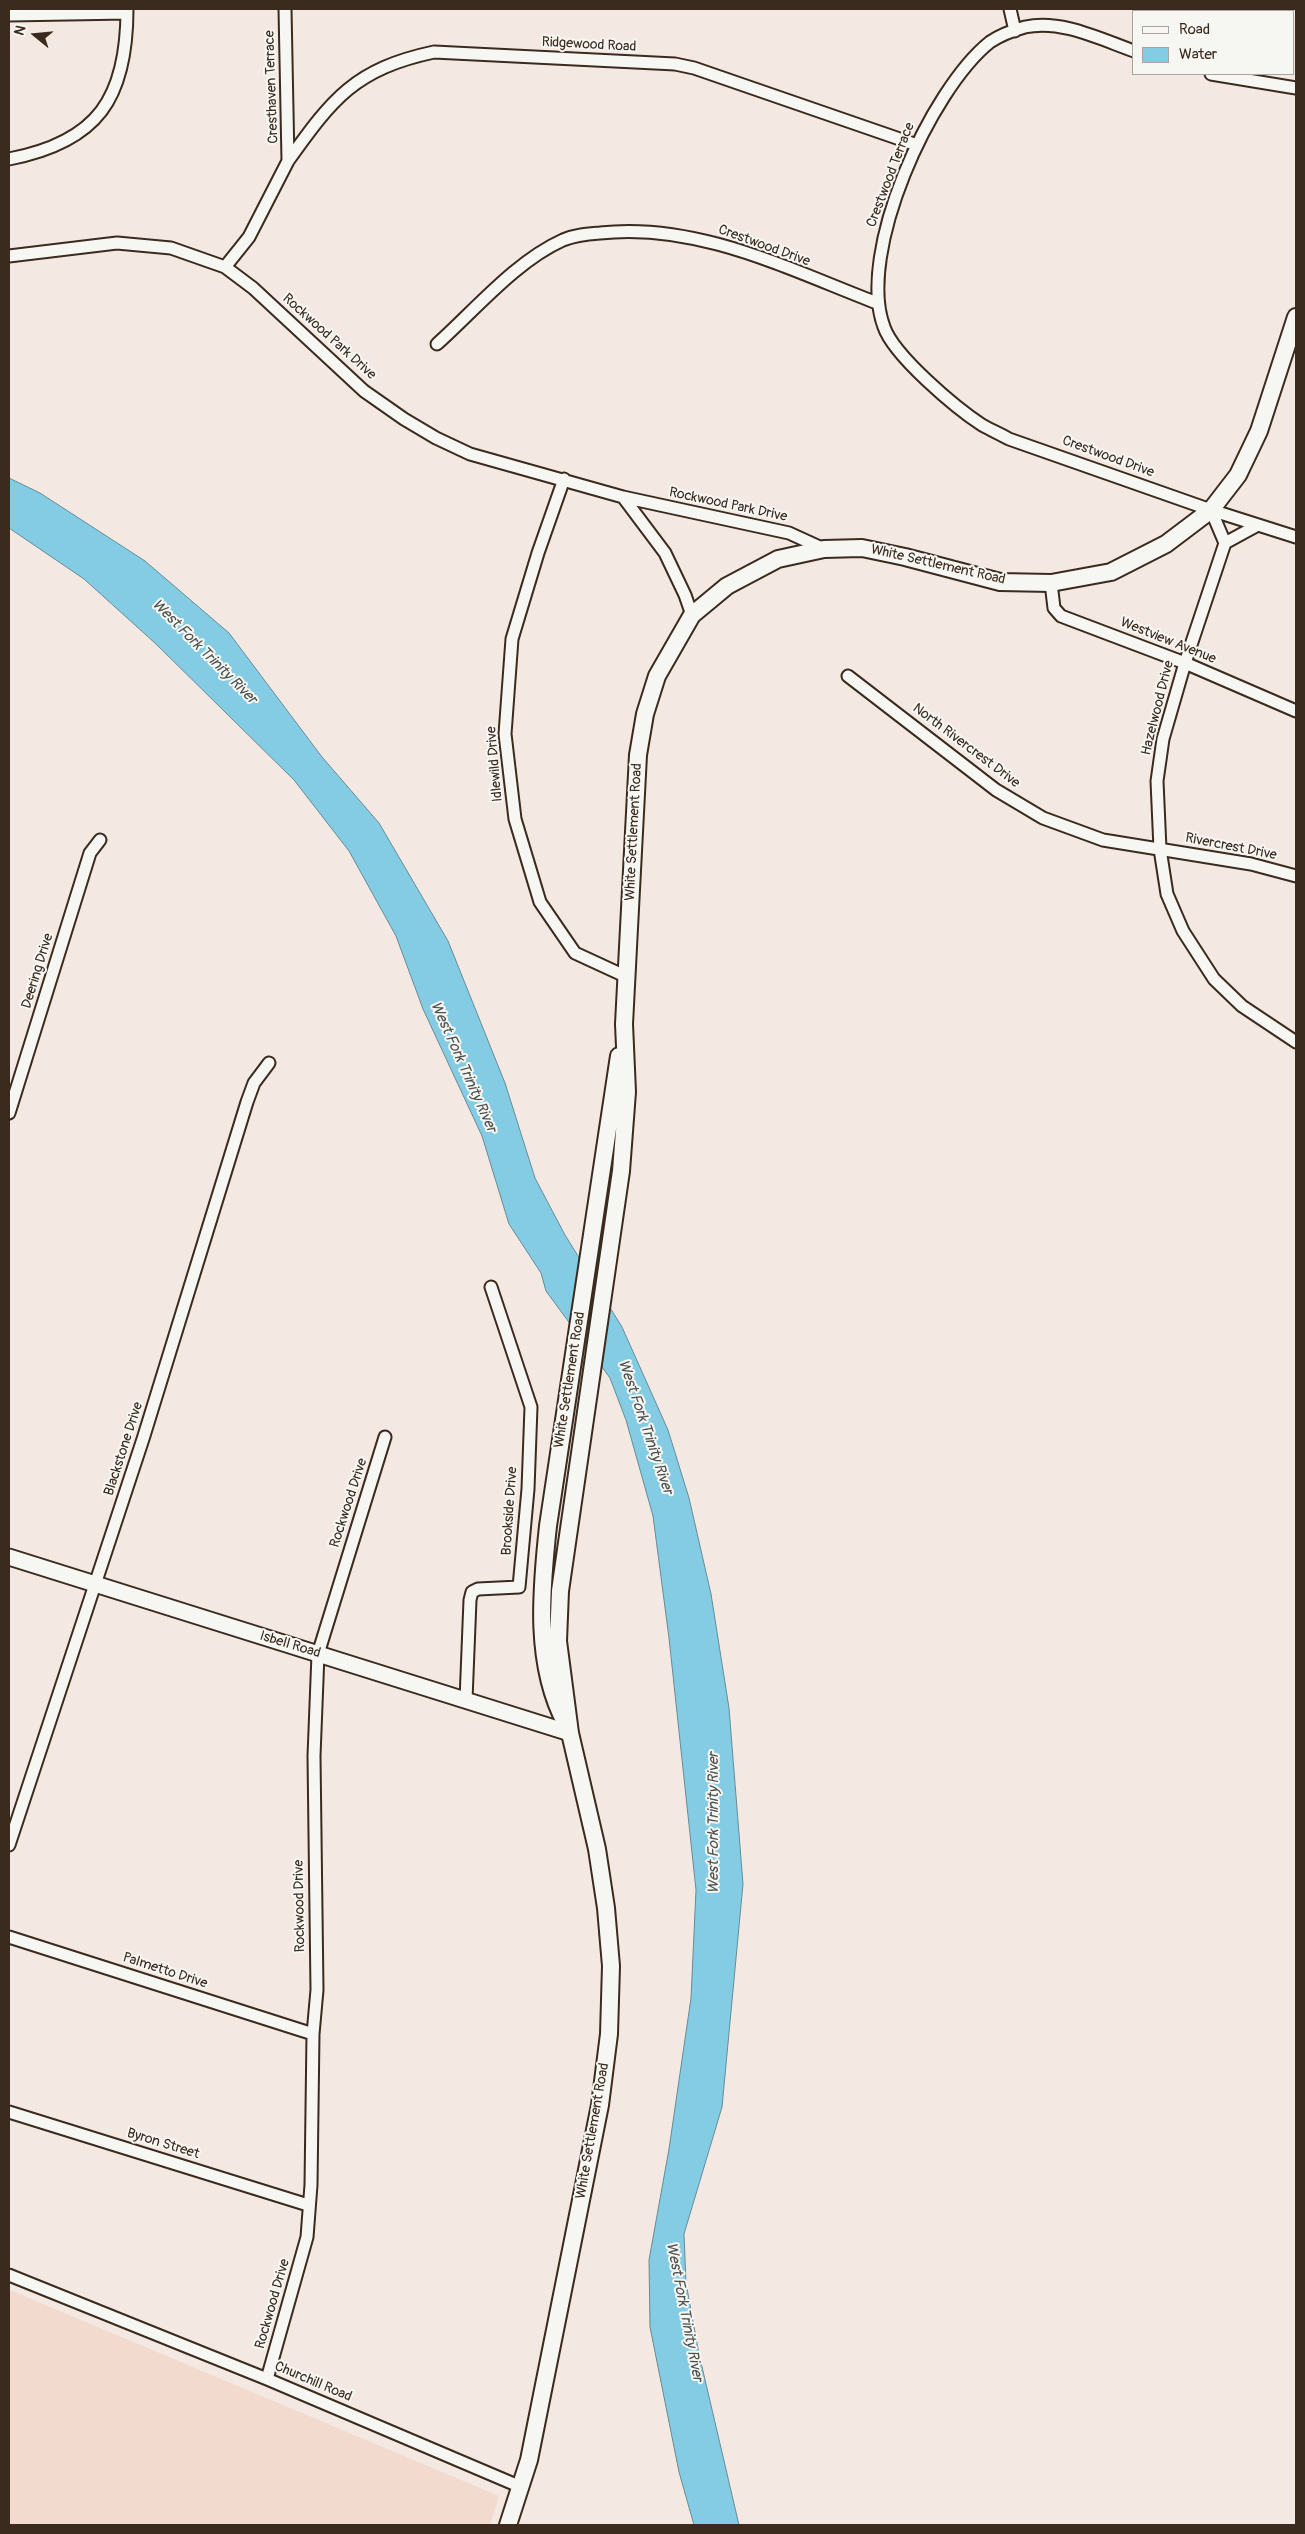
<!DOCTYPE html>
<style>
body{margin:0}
#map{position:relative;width:1305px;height:2534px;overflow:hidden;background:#f4e9e2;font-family:Pangolin,sans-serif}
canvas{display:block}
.frame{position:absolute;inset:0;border:10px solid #3b2a1e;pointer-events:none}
.legend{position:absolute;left:1132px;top:10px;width:162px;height:65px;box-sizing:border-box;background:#f6f6f2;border:1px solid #aba49d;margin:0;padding:6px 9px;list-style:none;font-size:15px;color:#3b2a1e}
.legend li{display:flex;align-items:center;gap:10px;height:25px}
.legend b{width:25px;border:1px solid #aba49d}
.north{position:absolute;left:10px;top:10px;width:50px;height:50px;-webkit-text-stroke:4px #f6f6f2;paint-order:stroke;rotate:287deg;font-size:14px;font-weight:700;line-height:20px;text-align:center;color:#3b2a1e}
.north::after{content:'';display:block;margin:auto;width:18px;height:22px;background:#3b2a1e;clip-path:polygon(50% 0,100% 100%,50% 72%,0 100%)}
</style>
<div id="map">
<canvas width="1305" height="2534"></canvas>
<div class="frame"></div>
<ul class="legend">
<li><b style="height:6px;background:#f6f6f2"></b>Road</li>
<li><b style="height:14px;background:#83cce4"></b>Water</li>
</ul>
<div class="north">N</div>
</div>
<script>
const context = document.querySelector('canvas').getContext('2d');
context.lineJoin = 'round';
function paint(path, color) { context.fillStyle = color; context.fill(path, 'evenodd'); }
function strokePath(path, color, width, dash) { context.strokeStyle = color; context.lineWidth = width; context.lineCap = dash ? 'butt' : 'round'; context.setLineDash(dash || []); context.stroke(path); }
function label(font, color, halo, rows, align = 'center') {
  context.font = font + ' Pangolin,sans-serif'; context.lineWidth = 4; context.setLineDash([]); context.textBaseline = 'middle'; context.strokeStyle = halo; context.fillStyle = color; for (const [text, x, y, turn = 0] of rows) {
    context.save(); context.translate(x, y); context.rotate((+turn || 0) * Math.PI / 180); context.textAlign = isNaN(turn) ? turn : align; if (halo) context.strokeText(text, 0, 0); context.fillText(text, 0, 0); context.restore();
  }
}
const built = new Path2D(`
 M10 2290 499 2496 490 2525H9Z`);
const water = new Path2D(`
 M9 478 40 493 145 561 229 633 322 757 379 823 448 941 505 1083 535 1178 565 1235 622 1327 668 1430 689 1498 711 1594 729 1708 743 1884 722 2107 684 2234 686 2283 699 2354 739 2525H694L679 2472 650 2327 649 2260 669 2149 691 1998 696 1890 669 1638 653 1516 626 1420 610 1378 546 1291 541 1273 509 1224 482 1136 423 1009 396 936 349 851 294 780 156 644 84 579 9 528Z`);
const minor = new Path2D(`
 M1010 9 1015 31
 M9 15 127 13
 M1134 51C1100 39 1061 19 1025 27 1014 30 999 36 990 42 930 90 856 253 884 327 894 356 956 408 982 425 991 430 1000 434 1009 439L1211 510 1296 537
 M1211 74 1296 88
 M9 159C98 142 127 98 127 9
 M288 161C333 98 355 69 434 52L675 64 694 68 917 145
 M9 256 117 243 171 248 225 267 253 288 364 391 404 419 436 438 470 454 623 497 665 553 685 595 692 615
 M225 267 249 237 288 161 285 9
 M437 344C475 310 516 261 563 240 575 235 587 234 600 233 697 222 788 269 877 303
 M564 479 538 553 512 639 505 734 515 819 540 902 575 953 627 977
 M623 497 789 533 824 549
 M1211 510 1225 543
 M1258 525 1225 543 1185 663 1163 739 1157 781 1160 849 1167 894 1183 931 1214 979 1242 1006 1296 1042
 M1051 583 1054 608 1061 616 1185 663 1296 711
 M848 676 996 790 1043 818 1103 840 1251 864 1296 876
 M9 1113 90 853 100 840
 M466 1700 470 1600 472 1592 478 1589 519 1587 528 1489 531 1407 491 1287
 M9 1845 143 1439 247 1102 254 1083 269 1063
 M9 1937 313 2034
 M9 2112 308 2205
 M9 2275 267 2379 521 2487
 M267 2379 307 2237 311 2185 313 2034 317 1990 314 1756 318 1654 385 1437`);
const tertiary = new Path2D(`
 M9 1557 570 1733`);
const secondary = new Path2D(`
 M566 1724C534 1665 541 1591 548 1526L619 1056
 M508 2525 529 2460 600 2105 609 2034 611 1966 606 1908 597 1849 570 1733 558 1641 560 1591 621 1171 627 1092 624 1024 638 755 645 714 657 676 692 615 727 586 778 559 824 549 862 548 905 557 1000 582 1051 583 1111 572 1166 544 1211 510 1238 475 1259 431 1296 317`);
const streetNames = [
 ["Ridgewood Road",589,45,3],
 ["Cresthaven Terrace",272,87,-92],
 ["Crestwood Terrace",891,175,-69],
 ["Crestwood Drive",764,246,20],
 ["Rockwood Park Drive",329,337,42],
 ["Crestwood Drive",1108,457,20],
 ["Rockwood Park Drive",728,505,12],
 ["White Settlement Road",938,565,13],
 ["Westview Avenue",1168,641,22],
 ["Hazelwood Drive",1158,708,-76],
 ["North Rivercrest Drive",966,746,37],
 ["Idlewild Drive",495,764,-95],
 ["White Settlement Road",634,832,-87],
 ["Rivercrest Drive",1231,847,11],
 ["Deering Drive",38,971,-73],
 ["White Settlement Road",570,1380,-81],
 ["Blackstone Drive",124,1449,-72],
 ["Rockwood Drive",349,1503,-72],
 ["Brookside Drive",510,1511,-86],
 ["Isbell Road",290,1645,17],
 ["Rockwood Drive",300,1906,-91],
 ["Palmetto Drive",165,1971,18],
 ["White Settlement Road",593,2131,-80],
 ["Byron Street",163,2144,17],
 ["Rockwood Drive",273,2304,-74],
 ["Churchill Road",313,2382,23]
];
const waterNames = [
 ["West Fork Trinity River",204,652,45],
 ["West Fork Trinity River",463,1067,66],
 ["West Fork Trinity River",645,1427,71],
 ["West Fork Trinity River",714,1823,-90],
 ["West Fork Trinity River",684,2312,79]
];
paint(built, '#f2dace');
paint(water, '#83cce4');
strokePath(water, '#668b95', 1);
strokePath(minor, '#3b2a1e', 15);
strokePath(tertiary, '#3b2a1e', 19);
strokePath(secondary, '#3b2a1e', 20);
strokePath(minor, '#f6f6f2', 11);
strokePath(tertiary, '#f6f6f2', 15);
strokePath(secondary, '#f6f6f2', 16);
label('14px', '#3b2a1e', '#f6f6f2', streetNames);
label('italic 15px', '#4d5250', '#f6f6f2', waterNames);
</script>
